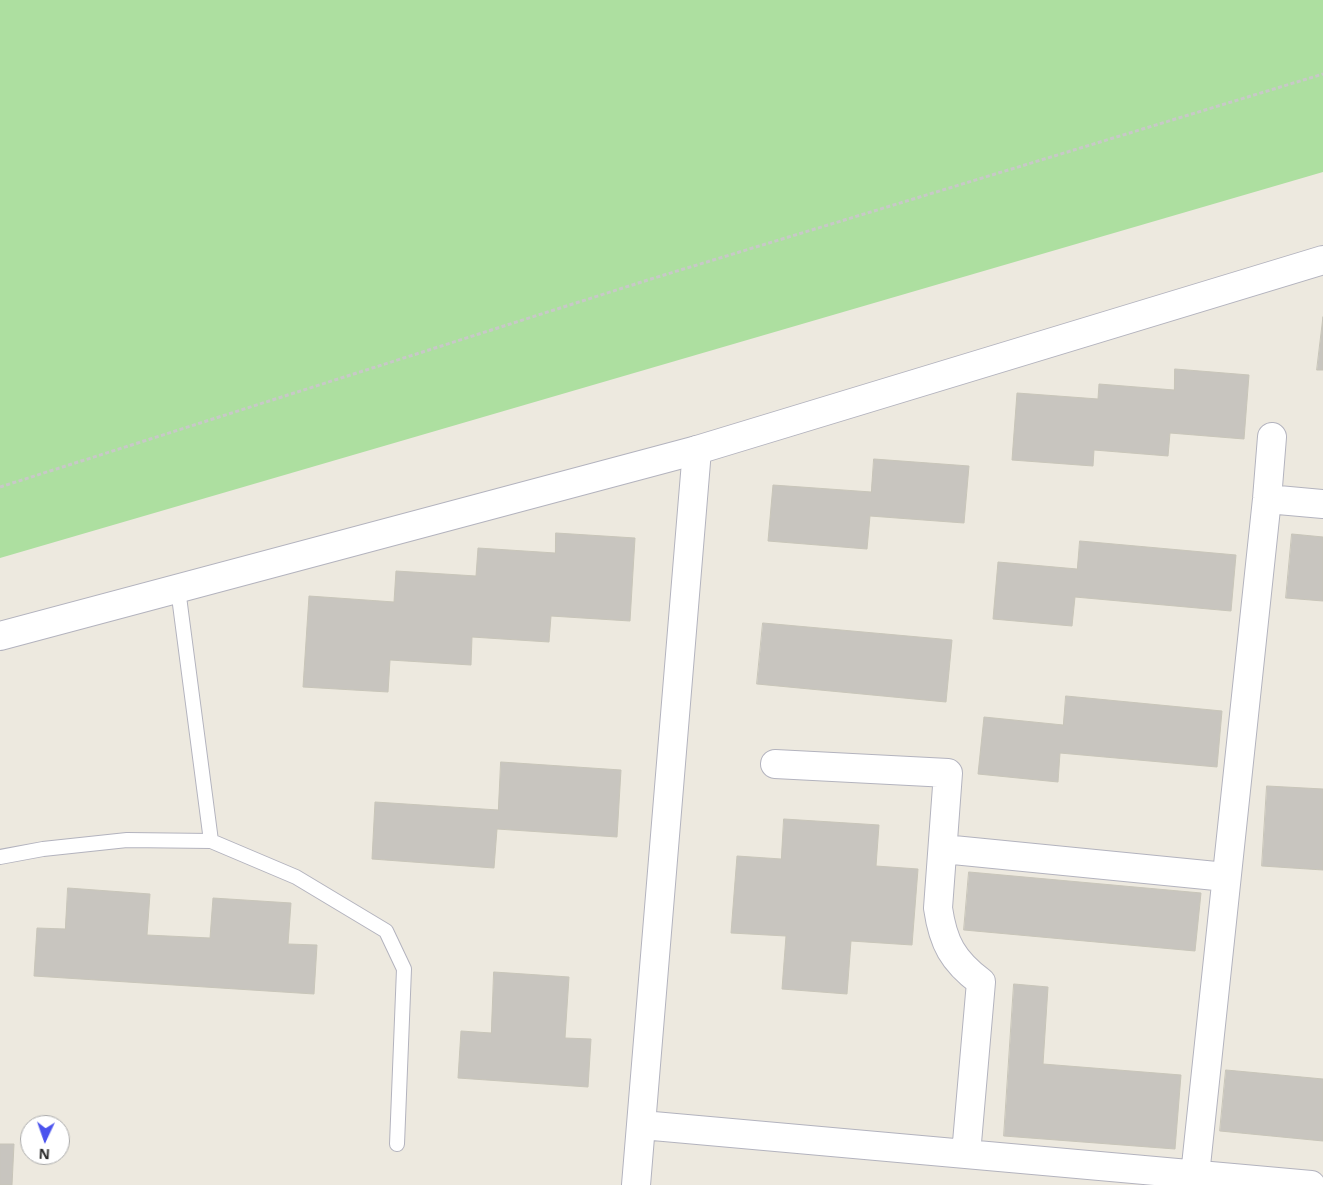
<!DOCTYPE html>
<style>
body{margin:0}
#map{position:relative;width:1323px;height:1185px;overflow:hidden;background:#ede9df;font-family:"Noto Sans",sans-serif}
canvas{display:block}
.north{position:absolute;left:20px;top:1115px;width:50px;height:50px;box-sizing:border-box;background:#fff;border:1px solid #ababab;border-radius:50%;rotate:183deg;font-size:14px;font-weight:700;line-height:20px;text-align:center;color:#2c2c2c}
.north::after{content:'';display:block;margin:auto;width:18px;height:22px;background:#4b53ee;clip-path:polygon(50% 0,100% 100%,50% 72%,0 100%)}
</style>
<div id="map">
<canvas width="1323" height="1185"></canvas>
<div class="north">N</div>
</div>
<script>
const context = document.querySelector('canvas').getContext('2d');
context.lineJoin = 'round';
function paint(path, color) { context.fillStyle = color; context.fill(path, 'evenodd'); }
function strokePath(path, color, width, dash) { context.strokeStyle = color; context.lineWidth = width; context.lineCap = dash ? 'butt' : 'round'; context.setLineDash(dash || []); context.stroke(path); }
const green = new Path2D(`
 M0 0H1323V172L0 558Z`);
const building = new Path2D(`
 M1323 317V370H1317Z
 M1175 369 1249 375 1244 439 1170 433 1168 456 1094 450 1093 466 1012 460 1017 393 1098 399 1099 384 1174 390Z
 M874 459 969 466 964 523 870 516 867 549 768 541 773 485 871 492Z
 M556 533 635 538 630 621 551 616 549 642 472 637 471 665 390 660 388 692 303 687 309 596 394 602 396 571 476 576 478 548 555 553Z
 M1292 534 1323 537V601L1286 598Z
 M1080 541 1236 555 1231 611 1075 597 1072 626 993 619 998 562 1077 569Z
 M763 623 952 640 946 702 757 684Z
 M1066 696 1222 711 1217 767 1060 753 1058 782 978 774 984 717 1063 725Z
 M501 762 621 770 617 837 497 829 494 868 372 859 375 802 498 810Z
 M1267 786 1323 789V870L1262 866Z
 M784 819 879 825 876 866 918 869 912 945 851 941 847 994 782 989 786 936 731 933 737 856 781 859Z
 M969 872 1201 893 1195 951 964 930Z
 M68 888 150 894 147 935 210 938 213 898 291 903 288 944 317 945 314 994 34 976 37 928 65 929Z
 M494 972 569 977 565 1038 591 1039 588 1087 458 1078 461 1031 491 1033Z
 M1014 984 1048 987 1043 1064 1181 1075 1175 1149 1004 1136Z
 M1226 1070 1323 1079V1141L1220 1131Z
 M0 1144H14L12 1185H0Z`);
const path = new Path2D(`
 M0 487 651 279 1323 74`);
const lane = new Path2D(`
 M178 589 211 841
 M0 857 43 849 127 840 211 841 296 877 386 931 404 969 397 1144`);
const street = new Path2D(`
 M1267 499 1323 504
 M775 764 948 773 938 908C943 943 953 961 981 982L966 1154
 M943 849 1226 877
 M642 1125 1311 1185
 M1195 1175 1267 499 1272 437
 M636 1185 697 450`);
const secondary = new Path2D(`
 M0 636 697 450 1323 260`);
paint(green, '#addfa0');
paint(building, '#c8c5bf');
strokePath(building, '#c8c5b9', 1);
strokePath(lane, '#b3b3be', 16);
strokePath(street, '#b3b3be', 30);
strokePath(secondary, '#b3b3be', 30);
strokePath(path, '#c8c8c8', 3, [4, 2.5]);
strokePath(lane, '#fff', 14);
strokePath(street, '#fff', 28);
strokePath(secondary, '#fff', 28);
</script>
